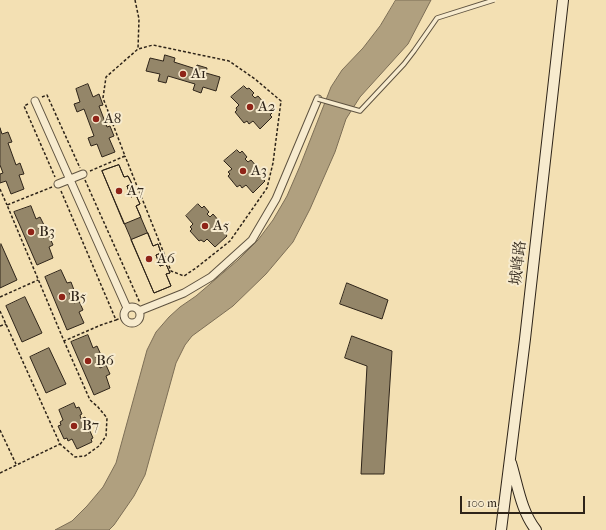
<!DOCTYPE html>
<meta charset="utf-8">
<style>
body{margin:0}
#map{position:relative;width:606px;height:530px;overflow:hidden;background:#f3e0b3;font-family:"IM FELL French Canon",serif}
canvas{display:block}
.scale{position:absolute;left:460px;top:496px;width:125px;height:18px;box-sizing:border-box;border:2px solid #2e2419;border-top:0;padding-left:5px;font-size:12px;line-height:14px;white-space:nowrap;color:#2e2419;-webkit-text-stroke:3px #f7ebce;paint-order:stroke}
</style>
<div id="map">
<canvas width="606" height="530"></canvas>
<div class="scale">100 m</div>
</div>
<script>
const context = document.querySelector('canvas').getContext('2d');
context.lineJoin = 'round';
function paint(path, color) { context.fillStyle = color; context.fill(path, 'evenodd'); }
function strokePath(path, color, width, dash) { context.strokeStyle = color; context.lineWidth = width; context.lineCap = dash ? 'butt' : 'round'; context.setLineDash(dash || []); context.stroke(path); }
function label(font, color, halo, rows, align = 'center') {
  context.font = font + ' "IM FELL French Canon","Noto Serif SC",serif'; context.lineWidth = 4; context.setLineDash([]); context.textBaseline = 'middle'; context.strokeStyle = halo; context.fillStyle = color; for (const [text, x, y, turn = 0] of rows) {
    context.save(); context.translate(x, y); context.rotate((+turn || 0) * Math.PI / 180); context.textAlign = isNaN(turn) ? turn : align; if (halo) context.strokeText(text, 0, 0); context.fillText(text, 0, 0); context.restore();
  }
}
const water = new Path2D(`
 M396 0H431L408 44 360 97 346 119 335 152 310 209 293 242 266 274 233 306 192 336 185 345 176 363 145 475 134 496 114 525 109 530H55L72 521 87 506 103 487 116 463 147 350 156 332 169 317 180 307 196 296 238 260 258 240 273 220 287 196 300 166 331 87 342 70 363 48 380 26Z`);
const building = new Path2D(`
 M165 55 175 58 174 62 196 69 197 65 207 68 206 73 220 77 216 91 203 87 201 93 193 90 195 84 168 76 166 83 158 81 160 74 146 71 150 58 163 61Z
 M88 84 93 97 99 94 103 105 99 106 107 127 110 126 114 136 109 138 115 152 102 157 97 144 91 146 88 138 94 136 84 109 77 112 74 104 80 102 76 89Z
 M244 86 247 89 249 88 254 93 252 95 255 98 258 96 265 104 263 106 265 109 267 108 272 113 270 115 272 117 260 129 253 121 249 124 247 121 244 123 235 112 237 110 236 108 239 105 231 97Z
 M0 128 2 134 8 132 12 142 8 143 16 165 20 163 24 174 19 175 24 189 11 194 6 181 0 183V174L3 173 0 165Z
 M237 150 240 153 242 151 247 157 245 159 248 162 251 160 258 168 255 170 258 173 260 171 265 177 263 179 265 181 253 193 246 185 242 188 240 185 237 187 228 176 230 174 228 172 232 169 224 161Z
 M119 165 124 177 128 176 132 184 127 186 131 197 136 195 140 204 136 206 141 217 124 224 102 171Z
 M119 165 124 177 128 176 132 184 127 186 131 197 136 195 140 204 136 206 153 246 158 244 161 253 156 255 160 266 166 264 170 273 166 274 171 286 154 293 102 171Z
 M198 204 202 208 204 206 209 212 207 214 210 217 213 214 220 222 217 225 220 228 222 226 227 232 225 233 227 236 215 247 207 239 204 242 201 240 199 241 190 231 192 229 190 227 193 224 186 216Z
 M31 206 36 219 40 217 44 225 39 228 43 238 49 236 53 245 49 247 53 258 37 265 14 212Z
 M148 233 153 246 158 244 161 253 156 255 160 266 166 264 170 273 166 274 171 286 154 293 131 240Z
 M1 244 17 280 0 288V245Z
 M61 270 67 283 71 282 74 290 69 292 74 303 79 301 83 310 79 312 84 323 67 330 45 277Z
 M347 283 388 300 382 319 340 304Z
 M25 297 42 333 22 342 6 306Z
 M88 335 93 348 97 346 101 355 96 357 100 368 106 365 110 374 106 376 110 388 94 395 71 342Z
 M352 336 392 351 384 474H361L367 366 345 358Z
 M49 348 66 384 46 393 30 357Z
 M74 403 76 408 79 407 82 414 80 415 81 419 85 417 89 427 86 428 88 432 90 431 93 438 91 439 92 442 77 449 72 439 68 441 67 438 64 439 58 426 61 425 60 422 63 420 59 410Z`);
const path = new Path2D(`
 M135 0 139 19 138 49
 M42 97 47 95 80 168
 M28 104 24 106 55 177
 M90 171 125 156 103 98 106 77 138 49 153 45 229 61 255 79 281 101 273 163 267 188 230 241 196 268 184 276 171 271 125 156
 M85 180 140 303
 M52 187 7 205 64 341 101 325 116 320
 M0 189 7 205
 M61 191 116 320 123 317
 M0 297 38 280
 M0 311 60 444 75 457 85 456 99 446 106 436 107 418 98 407 90 400 64 341
 M0 326 6 324
 M0 430 16 464
 M0 473 60 444`);
const minor = new Path2D(`
 M35 101 127 308
 M58 184 83 174
 M124 315a8 8 0 1 1 16 0a8 8 0 1 1-16 0Z
 M139 311 184 293 211 277 252 240 276 199 318 99`);
const secondary = new Path2D(`
 M511 463C518 486 521 511 536 530
 M501 530 525 339 563 0`);
const serviceBridge = new Path2D(`
 M318 99 360 111 404 64 414 51 437 18 494 0`);
const markers = [
 [183,74,4,"#8f2418"],
 [250,107,4,"#8f2418"],
 [96,119,4,"#8f2418"],
 [243,171,4,"#8f2418"],
 [119,191,4,"#8f2418"],
 [205,226,4,"#8f2418"],
 [31,232,4,"#8f2418"],
 [149,259,4,"#8f2418"],
 [62,297,4,"#8f2418"],
 [88,361,4,"#8f2418"],
 [74,426,4,"#8f2418"]
];
const poiNames = [
 ["A1",191,74],
 ["A2",258,107],
 ["A8",104,119],
 ["A3",251,171],
 ["A7",127,191],
 ["A5",213,226],
 ["B3",39,232],
 ["A6",157,259],
 ["B5",70,297],
 ["B6",96,361],
 ["B7",82,426]
];
const streetNames = [
 ["城峰路",519,263,-83]
];
paint(water, '#b0a07f');
strokePath(water, '#7c6e56', 1);
paint(building, '#948669');
strokePath(building, '#2e2419', 1);
strokePath(minor, '#5f5340', 9);
strokePath(secondary, '#2e2419', 12);
strokePath(path, '#2e2419', 1.5, [3, 2]);
strokePath(minor, '#f7ebce', 7);
strokePath(secondary, '#f7ebce', 10);
strokePath(serviceBridge, '#5f5340', 5.5, []);
strokePath(serviceBridge, '#f7ebce', 3.5);
for (const [x, y, r, color] of markers) { const dot = new Path2D(); dot.arc(x, y, r, 0, 2 * Math.PI); context.fillStyle = color; context.fill(dot); strokePath(dot, '#f7ebce', 1.5); }
label('15px', '#2e2419', '#f7ebce', poiNames, 'left');
label('15px', '#2e2419', '#f7ebce', streetNames);
</script>
